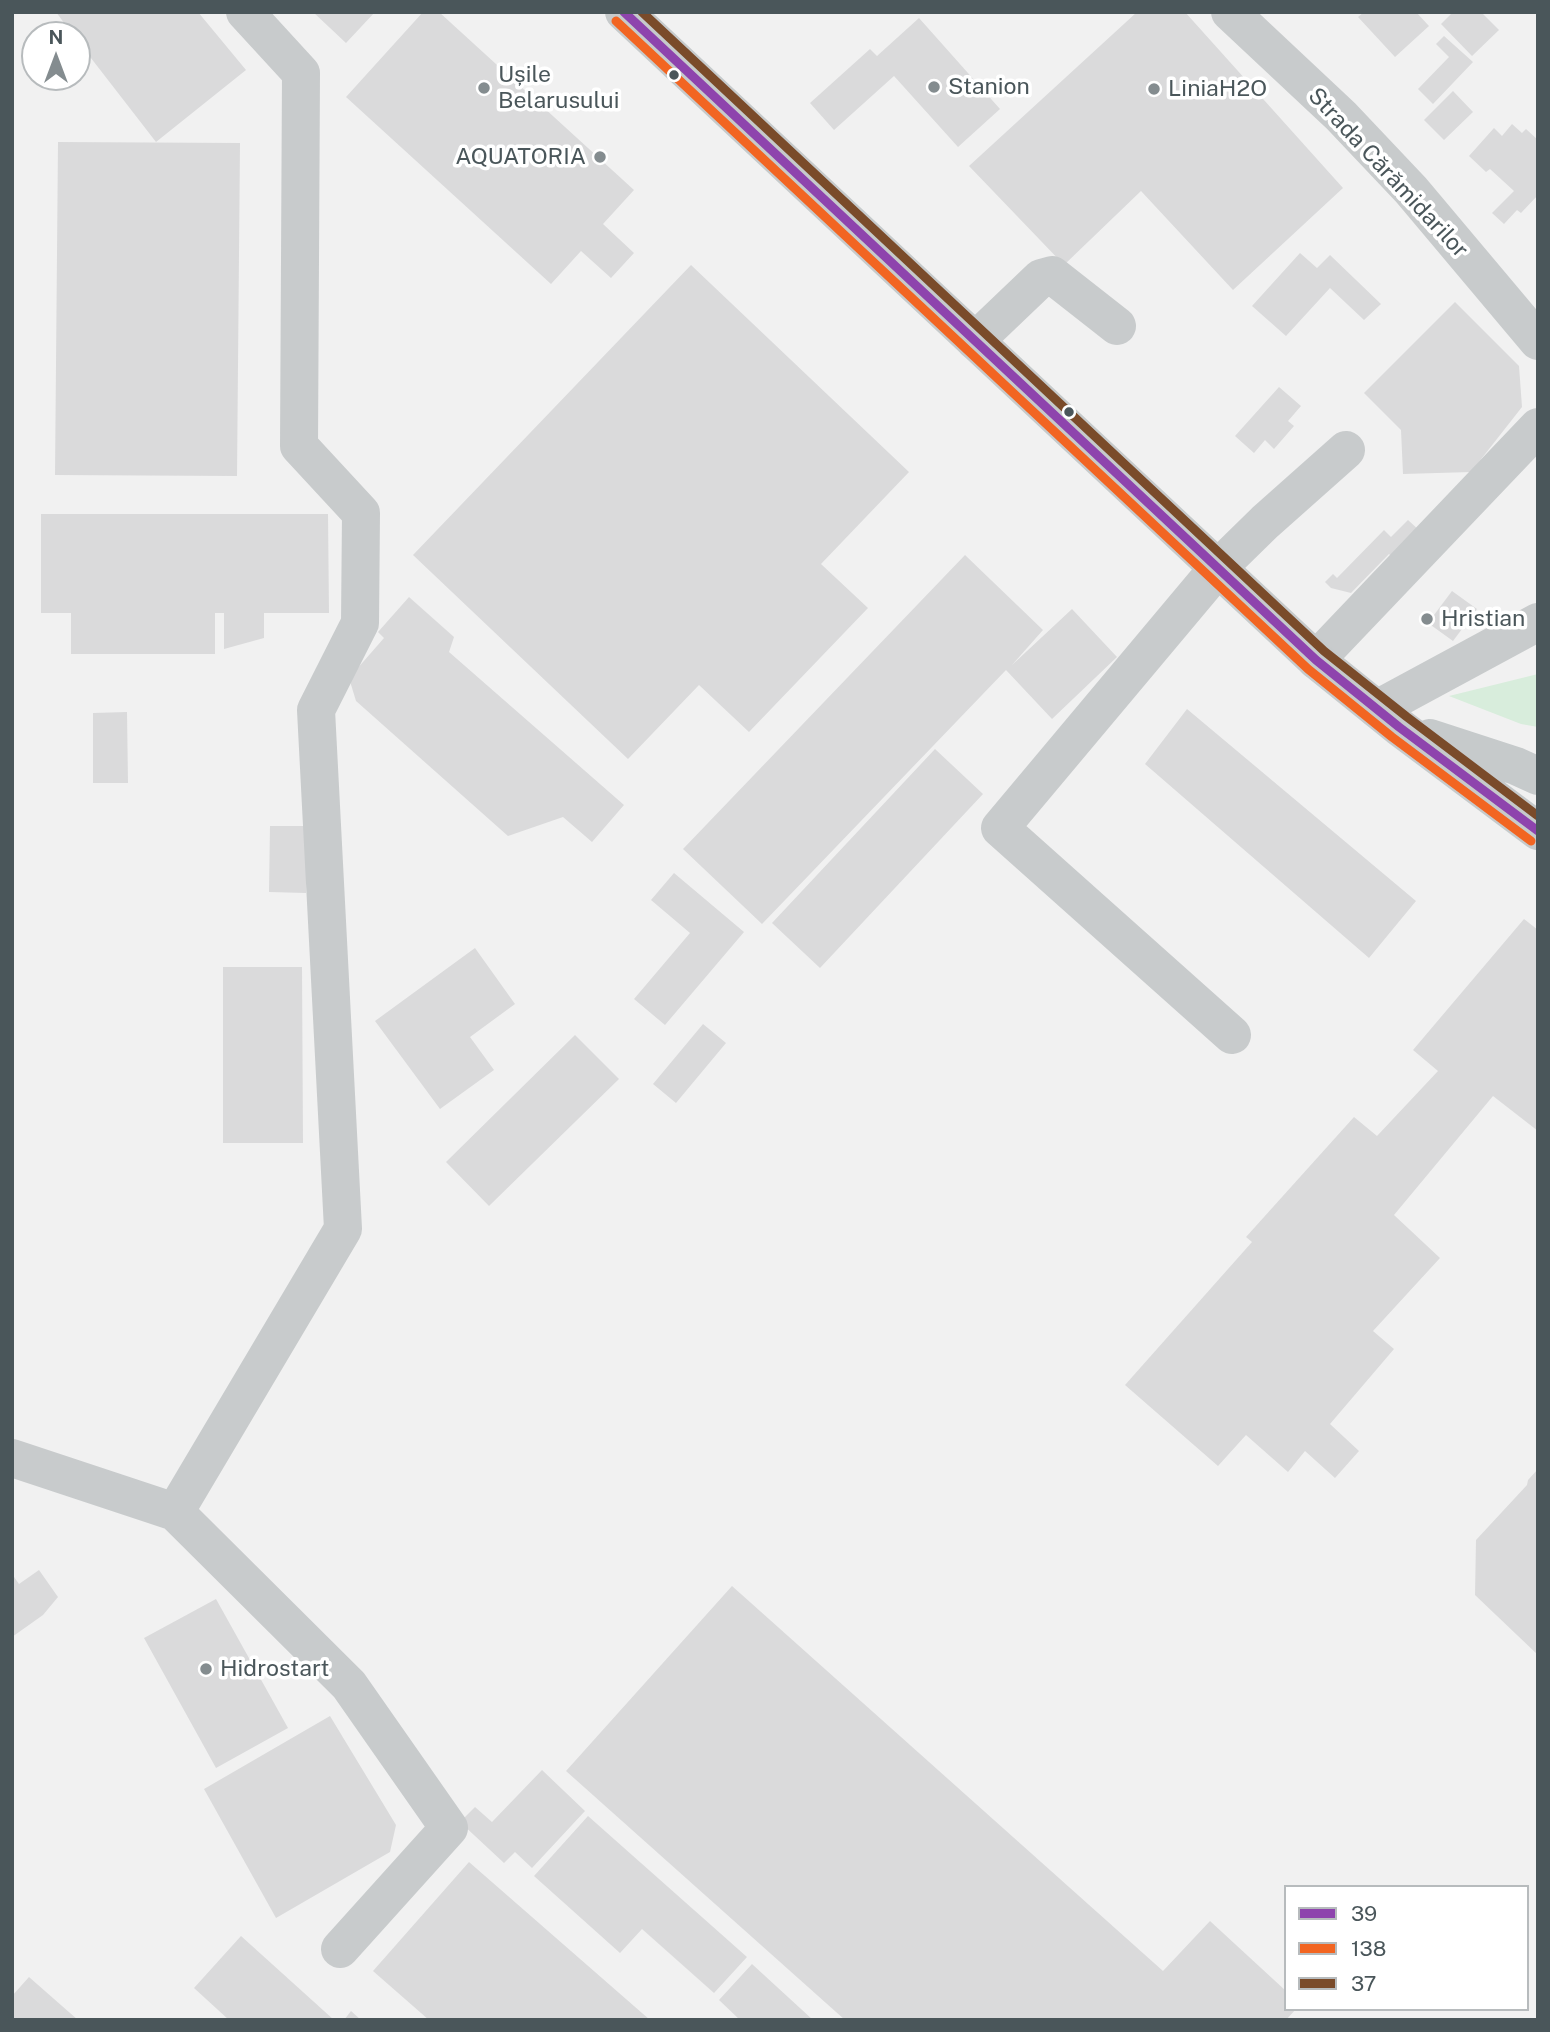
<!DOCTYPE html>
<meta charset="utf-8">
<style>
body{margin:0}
#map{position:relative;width:1550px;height:2032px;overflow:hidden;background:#f1f1f1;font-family:"Public Sans",sans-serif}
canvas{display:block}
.frame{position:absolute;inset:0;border:14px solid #4a565a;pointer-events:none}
.legend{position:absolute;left:1284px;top:1885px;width:245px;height:126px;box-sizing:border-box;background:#fff;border:2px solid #b7bbbd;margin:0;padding:9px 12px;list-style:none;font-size:21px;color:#4a565a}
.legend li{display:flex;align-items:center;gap:14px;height:35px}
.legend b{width:35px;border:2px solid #b7bbbd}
.north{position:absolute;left:21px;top:21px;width:70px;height:70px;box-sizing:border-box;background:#fff;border:2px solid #b7bbbd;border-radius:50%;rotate:0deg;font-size:19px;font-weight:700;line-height:28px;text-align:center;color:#4a565a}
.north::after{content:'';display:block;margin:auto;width:24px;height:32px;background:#848c8f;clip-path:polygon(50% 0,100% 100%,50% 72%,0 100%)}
</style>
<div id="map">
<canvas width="1550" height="2032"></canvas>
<div class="frame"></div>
<ul class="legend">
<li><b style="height:9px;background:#8e44ad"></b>39</li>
<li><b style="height:9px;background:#f26522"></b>138</li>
<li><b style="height:9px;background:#7a4b2a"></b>37</li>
</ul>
<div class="north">N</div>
</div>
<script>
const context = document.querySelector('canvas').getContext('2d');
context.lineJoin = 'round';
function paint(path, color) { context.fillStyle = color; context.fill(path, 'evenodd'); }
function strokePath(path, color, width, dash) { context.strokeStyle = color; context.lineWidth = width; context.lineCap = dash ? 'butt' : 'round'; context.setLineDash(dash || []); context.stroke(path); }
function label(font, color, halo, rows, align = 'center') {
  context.font = font + ' "Public Sans",sans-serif'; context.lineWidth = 7; context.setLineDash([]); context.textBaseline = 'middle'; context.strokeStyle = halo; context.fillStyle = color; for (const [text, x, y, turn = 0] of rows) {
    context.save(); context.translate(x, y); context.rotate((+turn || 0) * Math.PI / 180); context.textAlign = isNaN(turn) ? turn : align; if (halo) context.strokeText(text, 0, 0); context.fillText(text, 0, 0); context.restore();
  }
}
const green = new Path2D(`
 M1538 674V727L1521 724 1449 696Z`);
const building = new Path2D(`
 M56 12H198L246 70 156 142 77 40V35H73Z
 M313 12H375L346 43Z
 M423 12H439L634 190 603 224 634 253 611 278 581 251 551 284 346 97Z
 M1137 12H1185L1343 188 1233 290 1141 191 1064 265 969 166Z
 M1364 12H1416L1429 26 1395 57 1358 17Z
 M1453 12H1481L1499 30 1472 56 1441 24Z
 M919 18 1000 109 958 147 894 76 834 130 810 103 870 49 877 56Z
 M1444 36 1473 62 1433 104 1418 89 1449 57 1436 44Z
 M1453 91 1473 112 1444 140 1424 120Z
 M1512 124 1522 133 1526 129 1538 140V195L1521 213 1517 210 1504 224 1492 213 1514 191 1490 169 1486 172 1469 156 1494 128 1502 136Z
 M58 142 240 143 237 476 55 475Z
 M1300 253 1317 268 1330 255 1381 304 1364 320 1330 288 1286 336 1252 306Z
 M691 265 909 472 821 564 868 608 749 732 699 685 628 759 413 555Z
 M1455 302 1519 366 1522 407 1471 472 1403 474 1401 430 1364 393Z
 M1279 387 1301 406 1288 421 1294 426 1274 449 1265 440 1254 453 1235 436Z
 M41 514H328L329 613H264V638L224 649V613H215V654H71V613H41Z
 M1408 520 1420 531 1393 558 1389 554 1351 593 1331 588 1325 582 1333 574 1337 578 1384 530 1391 537Z
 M965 555 1043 630 1012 665 1072 609 1117 657 1052 719 1006 670 762 924 683 849Z
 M1452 591 1477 609 1453 641 1428 623Z
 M409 597 454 637 449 652 624 805 592 842 563 817 508 836 356 701 349 678 384 638 378 632Z
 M1187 709 1416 901 1369 958 1145 764Z
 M127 712 128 783H93V713Z
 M935 749 983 794 820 968 772 923Z
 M270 826H307L306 893 269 892Z
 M674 873 744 932 665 1025 634 999 690 933 651 900Z
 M1524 919 1538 930V1131L1493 1096 1394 1215 1440 1258 1373 1331 1394 1349 1330 1424 1359 1451 1335 1478 1305 1451 1288 1472 1246 1435 1218 1466 1125 1385 1252 1242 1246 1237 1354 1117 1377 1136 1438 1071 1413 1050Z
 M475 948 515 1004 470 1037 494 1070 440 1109 375 1021Z
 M223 967H302L303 1143H223Z
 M703 1024 726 1043 676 1103 653 1084Z
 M575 1035 619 1079 489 1206 446 1162Z
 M1538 1469V1655L1475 1595 1476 1540 1527 1485 1528 1480Z
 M39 1570 58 1597 43 1615 12 1637V1574L19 1584Z
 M732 1586 1163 1971 1210 1921 1286 1991V2009H1296L1286 2020H845L566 1771Z
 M216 1599 288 1728 216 1768 144 1638Z
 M330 1716 396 1825 390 1852 276 1918 204 1789Z
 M542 1770 585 1811 532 1868 515 1852 504 1863 460 1822 475 1807 492 1822Z
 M588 1816 747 1957 714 1993 642 1929 620 1953 534 1876Z
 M469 1862 650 2020H429L373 1971Z
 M241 1936 334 2020H229L194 1988Z
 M752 1964 813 2020H740L719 2000Z
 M29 1977 78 2020H12V1996Z
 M351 2011 361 2020H344Z`);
const minor = new Path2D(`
 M1230 12 1341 116 1411 190 1538 341
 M975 341 1041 278 1052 275 1117 326
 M1316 660 1538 427
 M1377 709 1538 622
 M1232 1035 1000 828 1218 568 1265 522 1346 450
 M12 1458 175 1512 349 1685 449 1828 340 1949
 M175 1512 343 1229 316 710 360 623 361 513 299 446 301 73 245 12`);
const major = new Path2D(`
 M624 12 1316 660 1399 727 1538 831
 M1430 738 1516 766 1538 776`);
const bus1 = new Path2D(`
 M624 12 1316 660 1399 727 1538 831`);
const bus2 = new Path2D(`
 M616 21 1308 669 1392 737 1531 841`);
const bus3 = new Path2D(`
 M642 12 1324 651 1407 717 1538 816`);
const markers = [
 [674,75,6,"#4a565a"],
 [934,87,7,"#848c8f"],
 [484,88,7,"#848c8f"],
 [1154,89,7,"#848c8f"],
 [600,157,7,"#848c8f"],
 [1069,412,6,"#4a565a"],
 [1427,619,7,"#848c8f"],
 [206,1669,7,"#848c8f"]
];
const poiNames = [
 ["Ușile",498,75],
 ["Belarusului",498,101],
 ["Stanion",948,87],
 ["LiniaH2O",1168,89],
 ["AQUATORIA",586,157,"right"],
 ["Hristian",1441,619],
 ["Hidrostart",220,1669]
];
const streetNames = [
 ["Strada Cărămidarilor",1388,173,47]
];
paint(green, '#d8eddc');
paint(building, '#dadadb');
strokePath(minor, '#c8cbcc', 38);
strokePath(major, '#c6cacb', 38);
strokePath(bus1, '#8e44ad', 9);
strokePath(bus2, '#f26522', 9);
strokePath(bus3, '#7a4b2a', 9);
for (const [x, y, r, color] of markers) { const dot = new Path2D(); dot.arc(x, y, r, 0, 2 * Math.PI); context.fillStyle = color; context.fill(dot); strokePath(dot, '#fff', 2.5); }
label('23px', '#4a565a', '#fff', poiNames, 'left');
label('23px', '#4a565a', '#fff', streetNames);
</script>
